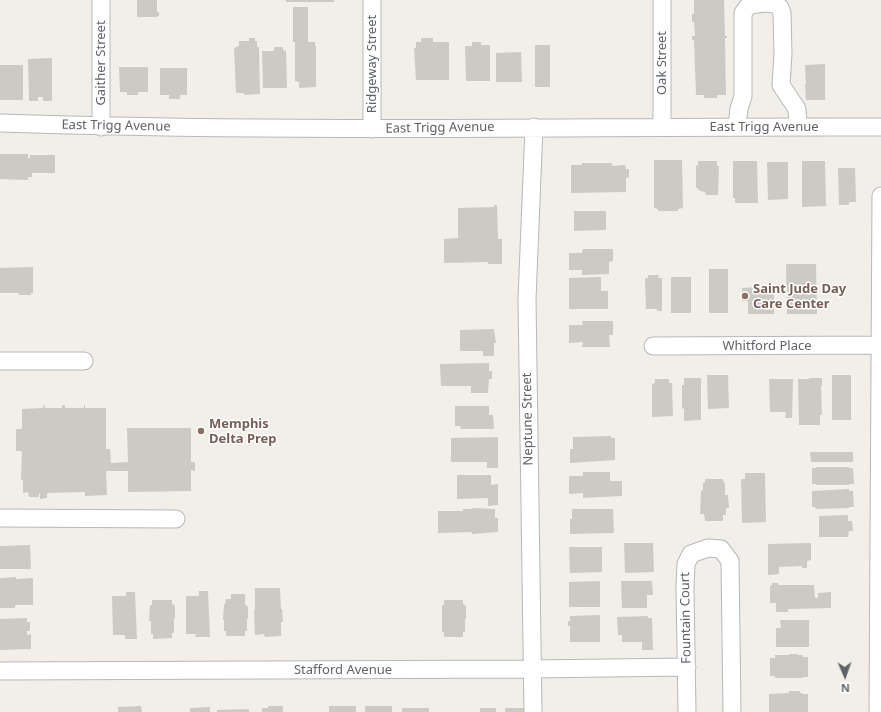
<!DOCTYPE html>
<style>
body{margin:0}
#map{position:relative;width:881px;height:712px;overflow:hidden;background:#f1efe8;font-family:"Noto Sans",sans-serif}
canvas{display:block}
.north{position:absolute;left:825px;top:656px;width:40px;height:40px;-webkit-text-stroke:3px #fff;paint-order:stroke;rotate:178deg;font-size:11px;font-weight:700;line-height:16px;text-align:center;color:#5f6368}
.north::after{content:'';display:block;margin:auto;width:14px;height:18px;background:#5f6368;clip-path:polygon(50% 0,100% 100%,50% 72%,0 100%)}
</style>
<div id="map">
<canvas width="881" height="712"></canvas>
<div class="north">N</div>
</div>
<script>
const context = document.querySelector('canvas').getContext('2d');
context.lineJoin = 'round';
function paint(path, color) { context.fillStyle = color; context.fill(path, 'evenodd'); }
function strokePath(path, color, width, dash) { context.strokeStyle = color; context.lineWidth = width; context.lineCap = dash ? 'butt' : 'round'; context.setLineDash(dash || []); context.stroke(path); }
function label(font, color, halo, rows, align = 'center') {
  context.font = font + ' "Noto Sans",sans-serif'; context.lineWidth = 3; context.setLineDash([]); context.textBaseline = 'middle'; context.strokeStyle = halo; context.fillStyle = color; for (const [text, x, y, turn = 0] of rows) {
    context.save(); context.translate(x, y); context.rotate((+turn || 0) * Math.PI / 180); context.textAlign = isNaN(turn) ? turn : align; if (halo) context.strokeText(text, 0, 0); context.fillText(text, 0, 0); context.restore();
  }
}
const building = new Path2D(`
 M137 0H157V12H159V16H157V17H137Z
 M286 0H334V2H286Z
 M694 0H724L725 36H727V38H725L726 95H717V98H704V95H696L694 40H692V36H695L694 22H692V14H694Z
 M293 7H308V42H315V46H316V87L299 88V82L295 81V42H293Z
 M249 38H255V41H257V47H259L260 94 244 95V93H236L234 48 239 46V41H249Z
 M421 38H433V42H449V80H416L414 48H416V42H421Z
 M472 42H481V45H490V81H466L465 46H472Z
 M535 45H550V87H535Z
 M274 47H283V50L286 51 287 88H263L262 51H274Z
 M521 52 522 82H496V53Z
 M52 58V101H43V97H38V101H29L28 59Z
 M825 64V100H806L805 84H806L805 65Z
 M0 65H23V100H0Z
 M119 67H148V92H138V95H127V92H120Z
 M160 68H187V95H180V99H169V95H160Z
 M0 154H28V158H30V155H55V173H32V177H28V180L0 179Z
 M654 160H682L683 208 678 209V211H658V209L654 208Z
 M698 161H717V166H719L718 195H706L705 192 700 191V190H698V188H696V165L698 166Z
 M733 161H757L758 203H735V198H733Z
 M802 161H825L826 206 802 207Z
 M767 162H788V199L768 200Z
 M582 163H612V166L625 165 626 169H629V177L626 178V192L571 193V165H582Z
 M838 168H855L856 202H849V205H839Z
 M494 205H497L498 239H502V264H488V262L444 263V239L458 238V208L494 207Z
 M574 211H606V230L574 231Z
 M583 249H613V261L609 262V274L582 275V270H569V253H582Z
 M786 264H816L817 314H787Z
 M33 267V293H31V295H19V293H0V268Z
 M709 269H728V313H709Z
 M648 275H659L658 278H662V311H657V309H646L645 278H648Z
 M601 277V291H608V309H569V278Z
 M671 277H691V313H671Z
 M759 287 774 288V314H748V301H742V288Z
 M582 321H613V335H609L610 347H582L583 342 569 343V325H583Z
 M494 329 496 343H494V356H483V351H460V330Z
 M489 363V371H492V379H489L488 393H471V386H441L440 364Z
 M707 375H728L729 408 708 409Z
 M832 375H851V420H832Z
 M684 378H701V420L684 421V408L682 409V385H684Z
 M809 378H822V386H821L822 415H820V425H799L798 379H809Z
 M655 379H669V383H672L673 416 652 417V384L655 383Z
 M769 379H793L792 418H785L786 412H770Z
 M43 405H44L45 408H62V405H65V408H84V405H85V408H106V449H110L111 463 128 462 127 428H191V462H195V471L191 470V491L128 492V471H106L107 495 85 496V492L47 493V498L40 499V493H39V497H29L28 492 23 493V480H21L22 451H16V430L17 429H22V409L43 408Z
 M455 406H489V415H493L494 429H461L460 426H455Z
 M611 436V438H615V460L570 463V449H573V437Z
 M498 437V468H487V462H451V438Z
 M810 452H853V462H811Z
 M816 467H849V468H853L854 484H849V485H816V484H812V468H816Z
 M583 472H610V481H622V496L583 498V493L569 494V476H583Z
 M745 473H765L766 522 742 523 741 479H745Z
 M457 475H491V485L498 484V505L488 506V498L457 499Z
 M705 479H723L724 483H725V495H728L729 508H726V515H723V521H705L704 514H700L701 491 703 490V483H705Z
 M849 489V491H853L854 507H849V508L816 509 815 507H812V491Z
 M472 508 495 509V518H498V532L472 534V532L438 533V511H463V509H472Z
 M572 509H613L614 533 570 534V519H572Z
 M848 515V521H852L853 531H849L848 537H819V516Z
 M624 543H653L654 572 625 573Z
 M811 543V560L807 561V568H802V566L779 567V574L768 575V544Z
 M30 545 31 569H0V546Z
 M569 547H602V572L570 573Z
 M16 577V579L33 578V605H15V608H0V579L1 578Z
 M600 581V607H569V582Z
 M621 581H652L653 595H647V608H622Z
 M772 583H778V585H814L815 598H818V593L831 592V608L788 609V612H776V603H770V586L772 585Z
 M255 588H280L281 609H282L283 622H281V636L265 637 264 634 255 635 254 610H255Z
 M199 591H208L210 637H195L196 634H186V596H199Z
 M126 592H135L137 639H125V635H113L112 596H126Z
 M231 594H245V604L248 607V618L247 619V631H245V636H226V631H224V620H223L224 604H225L226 599H231Z
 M152 600H172V605L174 604 175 608V618H174V633H172V638L153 639V634H151V621H149L150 605H152Z
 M444 600H463V604L466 606V619H465V632H463V637H444V632H442V605H444Z
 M600 615V642H570V626H568V621H570V616Z
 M648 616V618H652L653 650H642V642H622V635H618L617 617Z
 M27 618V622H30V631H27V635L31 634V649L0 650V619Z
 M780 620H809V647H776V628H781Z
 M789 654H798V655H803V657H808V677H803V678H775V676H770V658H775V655H789Z
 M789 691H800V693H802L803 694H808V712H769V694L789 693Z
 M141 706 142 712H118V707Z
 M268 706H283V712H262V708H268Z
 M329 706H356V712H329Z
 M365 706H392V712H365Z
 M210 707V712H190V708Z
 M402 708H429V712H402Z
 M480 708H496V712H480Z
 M505 708H525L526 712H505Z
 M249 709V712H217V710Z`);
const minor = new Path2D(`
 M662 0V126
 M0 123C294 133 587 126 881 127
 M737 126 739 109 743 96V13L749 5 765 3 776 4 780 8 782 13 783 54 781 85 797 109 798 126
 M101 127V0
 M372 129V0
 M653 346 880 345
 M0 361H84
 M0 518 176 519
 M0 671 532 669 687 667
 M533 712 527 299 534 127
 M687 712 685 587 686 564 691 554 708 548 721 549 730 561 732 712
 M878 712 881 196`);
const markers = [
 [745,296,4,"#8d6e63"],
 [201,431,4,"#8d6e63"]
];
const streetNames = [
 ["Gaither Street",101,63,-90],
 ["Oak Street",662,63,-90],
 ["Ridgeway Street",372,64,-90],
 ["East Trigg Avenue",116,126,1],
 ["East Trigg Avenue",764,127],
 ["East Trigg Avenue",440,128,-1],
 ["Whitford Place",767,346],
 ["Neptune Street",528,419,-91],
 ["Fountain Court",686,618,-91],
 ["Stafford Avenue",343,670]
];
const educationNames = [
 ["Saint Jude Day",753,289],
 ["Care Center",753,304],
 ["Memphis",209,424],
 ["Delta Prep",209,439]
];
paint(building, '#cccac5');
strokePath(minor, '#b5b8bc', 19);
strokePath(minor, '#fff', 17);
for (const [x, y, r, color] of markers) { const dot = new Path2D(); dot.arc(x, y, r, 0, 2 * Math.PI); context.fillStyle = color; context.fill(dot); strokePath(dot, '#fff', 1.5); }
label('13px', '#5f6368', '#fff', streetNames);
label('bold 13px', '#785e54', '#fff', educationNames, 'left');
</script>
